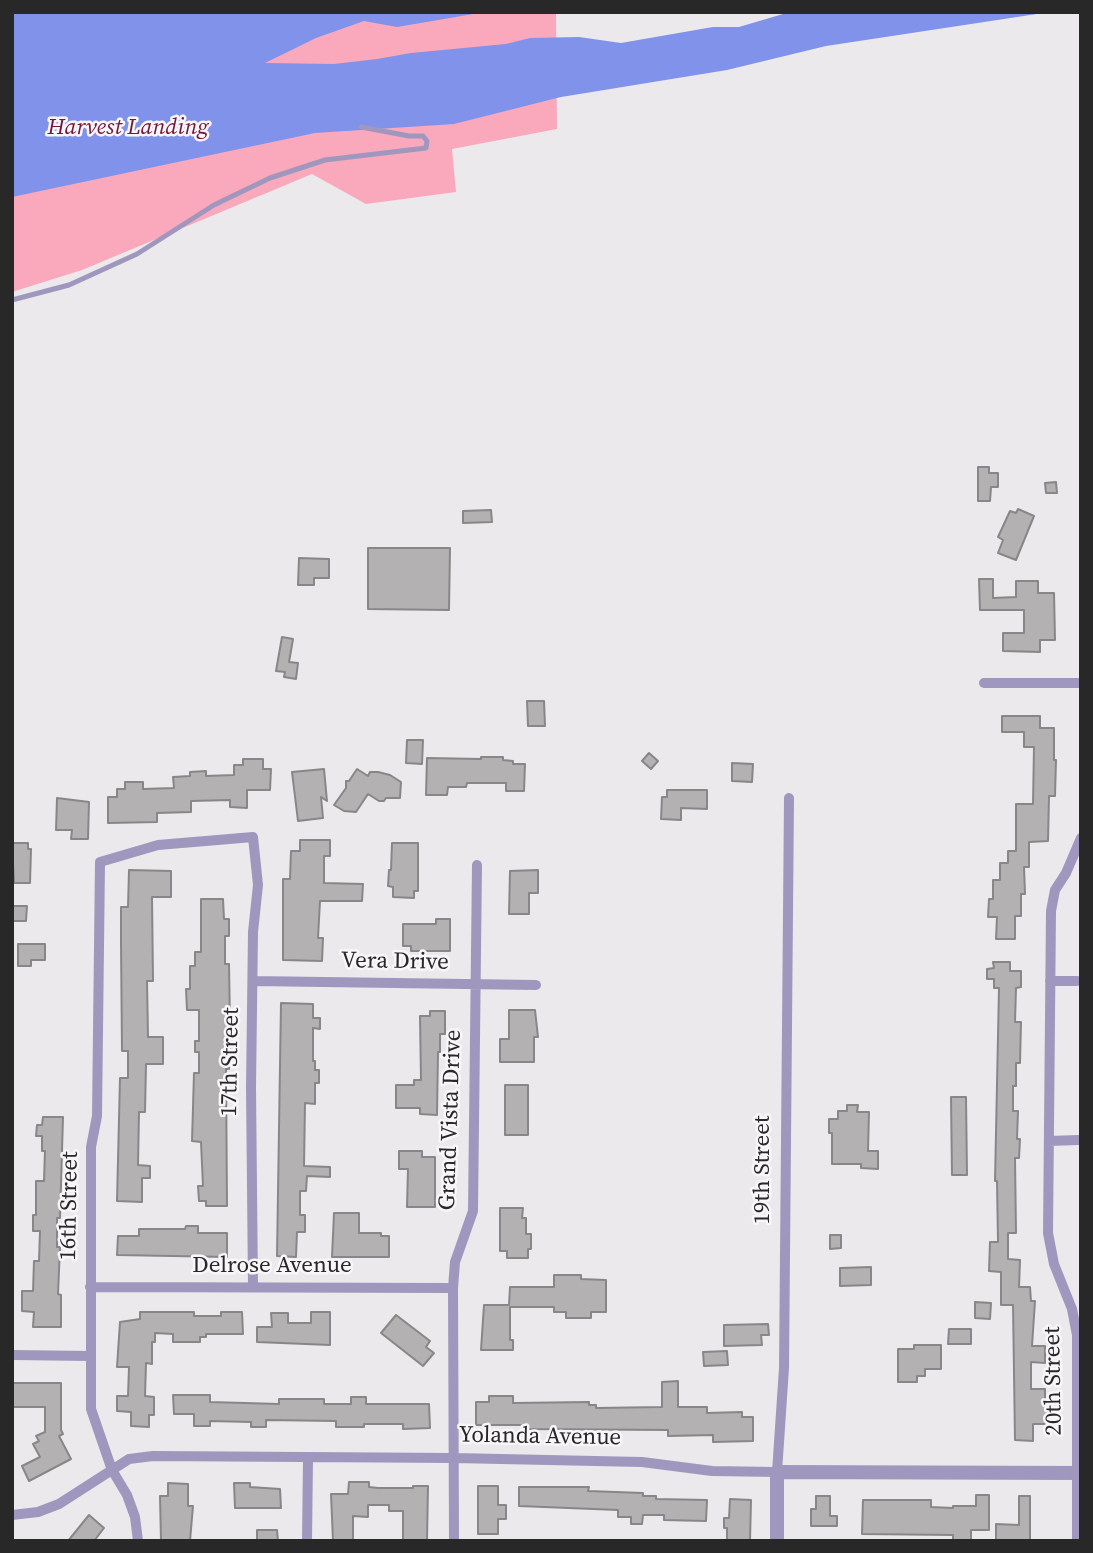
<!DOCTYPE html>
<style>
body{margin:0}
#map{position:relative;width:1093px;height:1553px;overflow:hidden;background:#ebe9ec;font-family:"Source Serif 4",serif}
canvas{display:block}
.frame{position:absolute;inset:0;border:14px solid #292829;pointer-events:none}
</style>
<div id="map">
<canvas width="1093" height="1553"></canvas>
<div class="frame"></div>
</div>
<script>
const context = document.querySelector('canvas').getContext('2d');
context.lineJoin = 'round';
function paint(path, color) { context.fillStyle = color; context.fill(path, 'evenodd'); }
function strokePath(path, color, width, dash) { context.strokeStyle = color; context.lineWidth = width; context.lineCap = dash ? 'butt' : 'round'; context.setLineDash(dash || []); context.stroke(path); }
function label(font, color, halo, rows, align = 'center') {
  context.font = font + ' "Source Serif 4",serif'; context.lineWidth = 5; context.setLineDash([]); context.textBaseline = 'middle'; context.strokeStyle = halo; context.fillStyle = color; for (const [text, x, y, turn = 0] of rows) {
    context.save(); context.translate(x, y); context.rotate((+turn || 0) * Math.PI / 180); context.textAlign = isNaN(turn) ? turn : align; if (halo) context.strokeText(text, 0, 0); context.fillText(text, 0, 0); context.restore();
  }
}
const green = new Path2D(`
 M12 12H556L557 129 452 149 456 192 366 204 312 174 82 270 12 292Z`);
const water = new Path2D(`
 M12 12H485L397 27 364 21 316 38 265 63 334 64 377 59 411 53 506 44 530 38 579 37 621 43 713 27H739L783 14 1050 12 826 46 727 70 561 97 454 124 315 133 12 197Z`);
const building = new Path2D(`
 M978 467H989V473H998V487H991L990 501H978Z
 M1056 482 1057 493H1046L1045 483Z
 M1018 509 1034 516 1016 560 998 553 1003 540 998 537 1010 511 1016 513Z
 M491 510 492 522 463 523V511Z
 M368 548H450L449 610 368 609Z
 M299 558 329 559V578H314V585H298Z
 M979 579H993V598L1016 597V581H1038V593H1054L1055 640H1040V652L1003 651V633H1024V610H980Z
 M282 637 293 639 289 662 298 663 296 679 284 677 285 672 276 671Z
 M527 701H544L545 726H528Z
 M1002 716H1040V728H1054V760H1056L1055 796H1049L1048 841 1029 842V867H1024L1025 894H1021V916H1015V939H996L997 917H988L989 899H993V880H1000V863H1008V851H1016V804H1033L1034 747H1024V732H1002Z
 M407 740H423L422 764 406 763Z
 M649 753 658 761 651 769 642 761Z
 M481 757H503V760L513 761V764H525L524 791H506V783H467L466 787H448L447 795H426L427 758 481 759Z
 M243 759H263V769H271L270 790H247V808L230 807V800L191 801V812L157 813V822L108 823V797H117V789H125V782H143V789L174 788 173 777 190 776V772L206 771V776L234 775V765H243Z
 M732 763 753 764 752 782 732 781Z
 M324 769 327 801 321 797 323 818 298 821 292 772Z
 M357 769 368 776 370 772H378L390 775 401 782 400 798H386L384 801H379L368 794 356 812 344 811 334 805 346 788V781H349Z
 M667 790H707V809L681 808V820L661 819 662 797H667Z
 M57 798 89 802 88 839H71L72 830H56Z
 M300 840H330V856H324V883L363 884 362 901H320L318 938H323L322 961 283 960V879H290L291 851H300Z
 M12 843H28V849H31L30 883H14Z
 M392 843H418V891H414V898L393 897V887L388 886 389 870H391Z
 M129 870 171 871V897H152L153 981H147L148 1037H163V1064H146L145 1112H139L138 1165 150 1166V1178H142V1202L117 1201 120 1078H128V1051H122L121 942V907H128Z
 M538 870V893H529V914H509L510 871Z
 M201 899H223L224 919H229V936H225V964H229L230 1024 229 1069H226L227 1206H206V1201H199L198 1186H203L201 1142 192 1141 194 1073H199V1052H195V1041H199V1010H187L186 989H190V966H195V952H201Z
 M12 906H27L26 921H12Z
 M436 919H450V951H411V946H403V924H436Z
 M18 944H45V960H31V966H18Z
 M993 962H1010V971H1021V987L1016 988 1015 1022H1021L1020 1063H1016V1086H1013V1111H1018L1017 1139H1020L1019 1158H1015L1016 1233H1008V1259L1020 1260 1019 1287H1030L1031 1301H1035L1032 1346H1045V1363L1031 1362V1389H1045V1409H1047V1424H1033V1441L1015 1440 1013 1305H1001V1272L989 1271 990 1242H998L997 1181H995L999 988H994V979H987V969L994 968Z
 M281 1003 313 1004V1018H320V1029L313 1028V1061H315V1070H319V1083H315V1104L305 1103 304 1166 330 1167V1177L307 1176 306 1191H300V1215H305V1232H297L296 1257 277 1256Z
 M509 1010H535L538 1037H534V1062H500V1039H509Z
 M430 1011H445V1034H440V1052H438L437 1115 420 1114V1108H396V1085H414V1080H421L420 1016H430Z
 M505 1085H528V1135H505Z
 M951 1097H966L967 1175H952Z
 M847 1105H858L857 1112H869L868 1151H878V1169L861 1168V1164H832V1133H829V1119H838V1111H847Z
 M43 1117H63L60 1218H57V1247H60L58 1294 61 1295V1327H33L34 1312 22 1311V1291H33L34 1261H39L40 1231H33V1215H36V1181H44L45 1151H42V1136H36L37 1125H42Z
 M399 1151H422V1157H435V1207H407L408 1169H399Z
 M500 1208H523L522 1218H526V1234H531V1249H528V1258H507V1251H500Z
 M334 1213H359V1233H381V1236H389V1257H332Z
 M186 1226H198V1233H227V1257L117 1255 118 1236H139V1229H185Z
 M830 1235H841V1248L830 1249Z
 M871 1267V1285L840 1286V1268Z
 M554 1275H581V1279L606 1280V1312H591V1318H566V1312H554V1307H510V1340H513V1350H481L484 1305H509L510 1287H554Z
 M975 1302 991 1303 990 1319 975 1318Z
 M140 1312H194V1316H221V1312H242L243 1334H206V1337H200V1342H173V1334L155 1333V1342H152V1364L146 1363 145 1396 154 1397V1415H149V1427L131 1426V1412L117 1411V1396H128L129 1367H117L120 1322 140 1319Z
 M311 1312H330V1345L257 1342V1327H272L271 1313H288V1323H311Z
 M396 1315 430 1341 426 1347 434 1353 423 1366 381 1333Z
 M768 1324 769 1335H761L762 1345 724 1346V1325Z
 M949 1329H971V1344H948Z
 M914 1345H941V1369H925V1376H917V1382H898V1349H914Z
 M727 1351 728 1365 704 1366 703 1352Z
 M678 1381V1407H707V1413L742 1412V1417H753V1441L713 1442V1435L668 1436V1430L523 1429V1425H476V1402H489V1396H513V1403L589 1402V1405H596V1408L662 1407V1382Z
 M12 1383H61V1430L63 1434 59 1436 71 1459 29 1481 22 1466 40 1457 33 1444 39 1441 36 1436 45 1432V1407H12Z
 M173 1395H210V1402L279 1404V1399H324V1404H351V1397H366V1404H429L430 1428 403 1429V1424H364V1427H336V1421L266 1420V1427H251V1422L210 1421V1426H194V1414H174Z
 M349 1482H369V1487L378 1488H413V1486H428L427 1541H403V1511H389V1505H368V1517L353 1516V1541H333L331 1494H348Z
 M168 1483 188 1484V1506H193L190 1541H161L160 1496H168Z
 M234 1483H250V1487L280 1489 281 1508H235Z
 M478 1486H498V1505H506V1519H498V1534H478Z
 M519 1487H589L588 1491 643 1493V1496H656V1499L707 1500 706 1521 664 1520V1515H643L642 1524H631V1517H618V1510L519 1506Z
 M976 1495H989V1530H971V1541H953V1535L862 1534 863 1500H931V1507L953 1508V1506H976Z
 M816 1496H830V1516H837V1526H811V1509H816Z
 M1019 1496H1030V1541H996V1524L1019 1525Z
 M730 1499 751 1500 750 1541H727V1528H724V1518H729Z
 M89 1515 104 1528 94 1541H68Z
 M257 1530H277L278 1541H257Z`);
const service = new Path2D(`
 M12 300 69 285 137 254 214 205 270 178 325 160 426 148 427 141 423 136H409L361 127`);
const minor = new Path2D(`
 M984 683H1081
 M253 981 536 985
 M1050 981H1077
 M1049 1141 1078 1140
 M90 1287 453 1288
 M12 1355 90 1356
 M12 1515 38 1512 59 1504 129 1459 153 1456 454 1458 642 1462 712 1471 777 1472 784 1368 789 798
 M138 1541 135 1517 127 1495 112 1470 91 1409V1147L97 1116 100 862 158 845 253 837 258 885 253 932 251 1087 253 1287
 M307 1541 308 1458
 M454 1541 453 1288 455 1262 473 1211 477 865
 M1077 1541V1335L1072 1309 1054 1264 1048 1233 1051 911 1055 890 1066 873 1081 838`);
const tertiary = new Path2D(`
 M777 1541V1472L1081 1473`);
const parkNames = [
 ["Harvest Landing",128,128]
];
const streetNames = [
 ["Vera Drive",395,962,1],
 ["17th Street",231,1062,-89],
 ["Grand Vista Drive",451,1120,-88],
 ["19th Street",763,1170,-90],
 ["16th Street",70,1206,-89],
 ["Delrose Avenue",272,1266],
 ["20th Street",1054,1381,-91],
 ["Yolanda Avenue",540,1437,1]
];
paint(green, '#f9a9bb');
paint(water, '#8092e9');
paint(building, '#b4b1b2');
strokePath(building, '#898688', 2);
strokePath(service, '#a097be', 5);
strokePath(minor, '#a097be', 10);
strokePath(tertiary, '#a097be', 14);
label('italic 23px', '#741838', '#f9f6f9', parkNames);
label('23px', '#292829', '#f9f6f9', streetNames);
</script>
